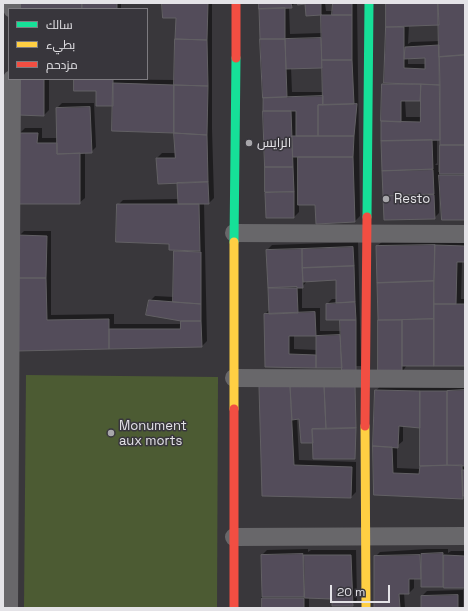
<!DOCTYPE html>
<meta charset="utf-8">
<style>
body{margin:0}
#map{position:relative;width:468px;height:611px;overflow:hidden;background:#39373b;font-family:"Space Grotesk",Cairo,sans-serif}
canvas{display:block}
.frame{position:absolute;inset:0;border:4px solid #e4e3e7;pointer-events:none}
.legend{position:absolute;left:8px;top:8px;width:140px;height:72px;box-sizing:border-box;background:#38363c;border:1px solid #7d7b80;margin:0;padding:5px 7px;list-style:none;font-size:12px;color:#e4e3e7}
.legend li{display:flex;align-items:center;gap:8px;height:20px}
.legend b{width:20px;border:1px solid #7d7b80}
.scale{position:absolute;left:330px;top:585px;width:60px;height:18px;box-sizing:border-box;border:2px solid #e4e3e7;border-top:0;padding-left:5px;font-size:12px;line-height:14px;white-space:nowrap;color:#e4e3e7;-webkit-text-stroke:3px #38363c;paint-order:stroke}
</style>
<div id="map">
<canvas width="468" height="611"></canvas>
<div class="frame"></div>
<ul class="legend">
<li><b style="height:5px;background:#16e098"></b>سالك</li>
<li><b style="height:5px;background:#ffcf43"></b>بطيء</li>
<li><b style="height:5px;background:#f24e42"></b>مزدحم</li>
</ul>
<div class="scale">20 m</div>
</div>
<script>
const context = document.querySelector('canvas').getContext('2d');
context.lineJoin = 'round';
function paint(path, color) { context.fillStyle = color; context.fill(path, 'evenodd'); }
function strokePath(path, color, width, dash) { context.strokeStyle = color; context.lineWidth = width; context.lineCap = dash ? 'butt' : 'round'; context.setLineDash(dash || []); context.stroke(path); }
function label(font, color, halo, rows, align = 'center') {
  context.font = font + ' "Space Grotesk",Cairo,sans-serif'; context.lineWidth = 3; context.setLineDash([]); context.textBaseline = 'middle'; context.strokeStyle = halo; context.fillStyle = color; for (const [text, x, y, turn = 0] of rows) {
    context.save(); context.translate(x, y); context.rotate((+turn || 0) * Math.PI / 180); context.textAlign = isNaN(turn) ? turn : align; if (halo) context.strokeText(text, 0, 0); context.fillText(text, 0, 0); context.restore();
  }
}
const green = new Path2D(`
 M26 375 218 377 217 608 24 607Z`);
const shadow = new Path2D(`
 M20 3H121V9H20Z
 M163 3H212V129L214 198 209 203H204L207 341 202 346 18 350 19 236 24 231H51V315L114 314V324H181L182 320 150 301 155 296 174 297 175 249 170 243 118 205 123 200 178 199V182L157 158 162 153H176L175 132 114 105 97 90 75 79 175 80 177 17Z
 M259 3H296L289 7 290 34 322 33V14L307 15 306 3H299H325L326 11H333L334 3H357L360 216 355 221 316 204H299V212L294 217 266 193 269 191H266ZM291 67H323L324 92H292Z
 M387 3H465V219L440 181H439V213L434 218 385 219 382 141ZM440 24V41L411 42 408 44 409 25ZM426 57V64H408V58ZM405 100H421V117H406ZM437 139H441L440 172H438V165H435L437 163Z
 M19 79H49V110L44 115Z
 M62 103H94L96 147 91 152H85V198L79 203 20 133 25 128H42V138H58L57 108Z
 M465 240V261H462L461 299H465V365H407L402 372H379L377 246 383 241Z
 M358 242 361 366H266L265 314 270 309 267 250 272 245ZM337 279V299H332L327 304 341 319V331H320V308H302V287L307 281ZM294 335H317V350L294 349Z
 M360 380 313 442 300 418 297 419 299 460 356 462V492L351 497 263 495 265 382Z
 M381 385 465 386V495L462 498 375 494 376 391ZM403 426 421 427 420 469 397 468V446L403 441Z
 M308 549V552L311 550H356L357 600 352 605 333 598 309 597V608H261L262 555 267 550Z
 M427 549H448V553L451 551H465V587L445 583 442 586 422 578H414V588L409 593H404L405 608H375V557L380 552Z
 M463 590V608H422V596L427 591Z`);
const building = new Path2D(`
 M19 3H82V9H19Z
 M82 3H117V9H82Z
 M162 3H208L207 40 175 39 176 18H163Z
 M259 3H291L292 8 259 9Z
 M298 3H321V15L306 16 305 4 298 5Z
 M333 3H352V15H332Z
 M386 3H438L439 25 386 27Z
 M438 3H465V55L439 57Z
 M285 8V39H260L259 9Z
 M321 15H352V60H322Z
 M386 27H404V68L425 69V58L404 59 405 47 439 45 440 85 384 83Z
 M321 38 322 68 286 69 285 39Z
 M175 39 207 40 208 86 174 85Z
 M260 39H285L287 97 263 98Z
 M465 55V145H440L439 57Z
 M322 60H352L354 104 323 105Z
 M18 79H44V116L18 115Z
 M74 79H113V106H96V91H74Z
 M113 83 174 85V133L112 131Z
 M382 84H421L420 101H401V122L381 121Z
 M421 84 440 85V140L381 141V121L420 122Z
 M174 85 208 86 207 135 174 133Z
 M323 96V105H318V136H296V111H263V98Z
 M357 104 354 136H318V105Z
 M90 107 92 153 57 154 56 108Z
 M263 111H291L293 167H265Z
 M19 133H38L37 143H57V154L80 153V204H18Z
 M174 133 207 135 208 182 158 184 156 158H175Z
 M292 136H354L353 157H293Z
 M432 140 433 169 382 171 381 141Z
 M440 145H465V174H440Z
 M298 157H353L355 222 316 224 315 205H298Z
 M265 167H293L294 192H265Z
 M433 170 434 194 383 196 382 171Z
 M439 175H465V220H442Z
 M208 182 209 204H178L177 183Z
 M294 192V218H266L265 193Z
 M434 195 435 219 384 220 383 196Z
 M117 204H199L200 251 169 250V244L116 242Z
 M18 235 47 236 46 278H18Z
 M435 245 465 246V262H457L456 304H434Z
 M435 245 434 281 377 283 376 246Z
 M353 247 354 266 302 268V249Z
 M302 249 303 288H268L266 250Z
 M174 251 201 252V304L173 302Z
 M354 266 355 302 336 303V280L303 282 302 268Z
 M18 278H46L47 320 109 319V349L17 351Z
 M434 281V319L378 320 377 283Z
 M297 287 298 313 269 314 268 288Z
 M149 300 201 304V321H181L146 315Z
 M355 302 356 320H326V304Z
 M434 304H465V366H434Z
 M315 312 316 336H289V354L316 355V368L265 367 264 314Z
 M434 319V366H402V320Z
 M340 320H356V372H342Z
 M378 320H402V373H378Z
 M181 321H201L202 347 109 349V329H180Z
 M340 335 342 368H316V336Z
 M355 384 356 428 326 429 324 385Z
 M324 385 326 429H312L313 443H301L299 419 292 420 290 386Z
 M290 386 294 465 352 467 351 498 262 496 259 387Z
 M375 390 420 391V428L399 426 398 448 373 446Z
 M465 390V466L447 465V391Z
 M420 391H447V465L420 466Z
 M356 428 355 459H313L312 429Z
 M373 446 392 447 393 473 419 474 420 466 462 465 463 499 374 495Z
 M462 470H465V496H463Z
 M443 553V587H421V554Z
 M303 554 304 597H262L261 555Z
 M304 555H351L353 606H332V599L305 598Z
 M420 555 421 579H409V594H399L400 608H374V556Z
 M444 555 465 556V588H444Z
 M458 595V608H421V596Z
 M262 598H304V608H262Z`);
const street = new Path2D(`
 M12 9V3
 M234 233 465 234
 M234 378 465 379
 M234 537 465 536
 M9 608 12 79`);
const fast = new Path2D(`
 M367 217 369 3
 M234 242 236 58`);
const slow = new Path2D(`
 M234 242V409
 M365 426 366 608`);
const jam = new Path2D(`
 M236 58V3
 M234 409V608
 M365 426 367 217`);
const markers = [
 [249,143,4,"#a8a7ab"],
 [386,199,4,"#a8a7ab"],
 [111,433,4,"#a8a7ab"]
];
const poiNames = [
 ["الرايس",257,143],
 ["Resto",394,199],
 ["Monument",119,426],
 ["aux morts",119,441]
];
paint(green, '#4c5b33');
paint(shadow, '#0007');
paint(building, '#534c5a');
strokePath(building, '#626064', 1);
strokePath(street, '#68676a', 18);
strokePath(fast, '#16e098', 9);
strokePath(slow, '#ffcf43', 9);
strokePath(jam, '#f24e42', 9);
for (const [x, y, r, color] of markers) { const dot = new Path2D(); dot.arc(x, y, r, 0, 2 * Math.PI); context.fillStyle = color; context.fill(dot); strokePath(dot, '#38363c', 1.5); }
label('13px', '#e4e3e7', '#38363c', poiNames, 'left');
</script>
